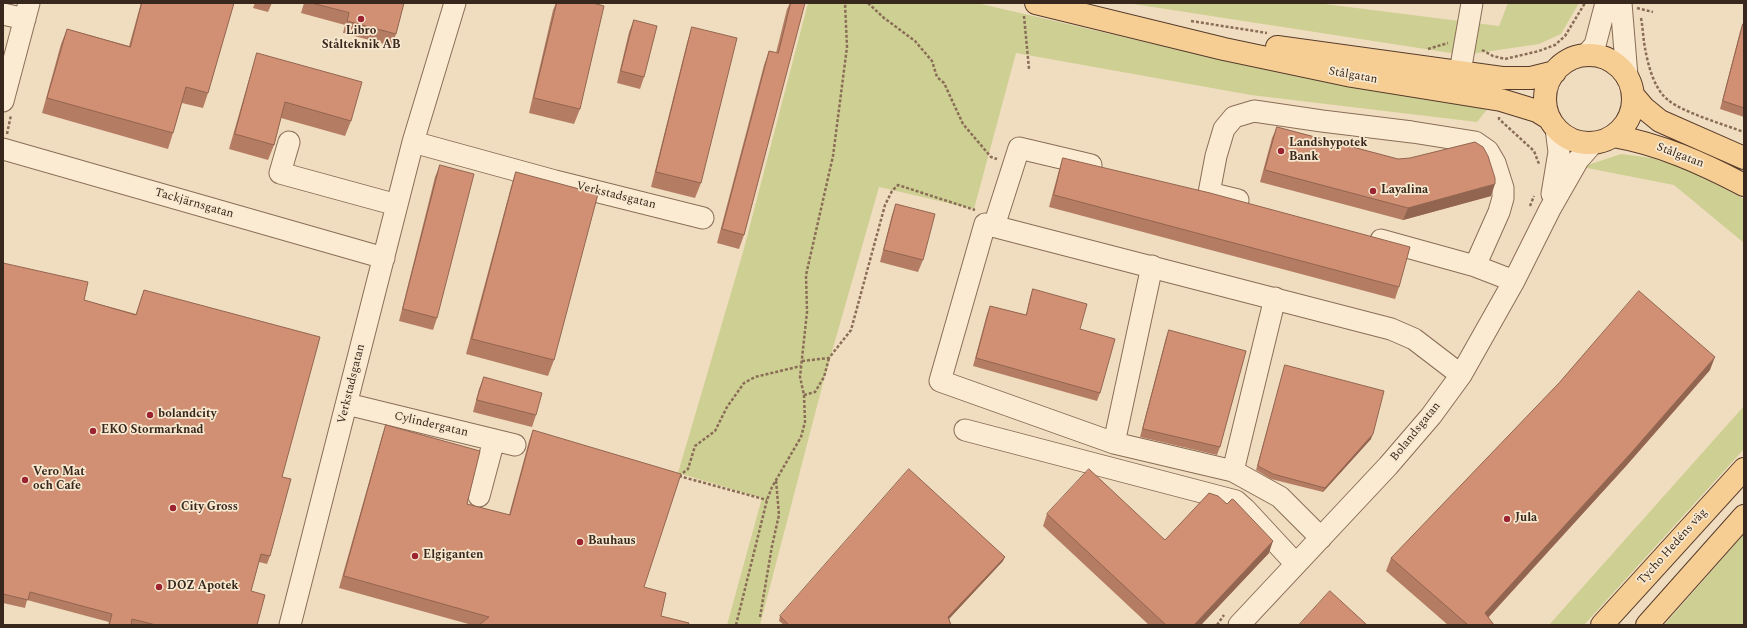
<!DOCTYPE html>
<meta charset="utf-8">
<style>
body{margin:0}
#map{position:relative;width:1747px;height:628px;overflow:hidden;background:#f0ddbf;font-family:Spectral,serif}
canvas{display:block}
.frame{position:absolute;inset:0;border:4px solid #38271c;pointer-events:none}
</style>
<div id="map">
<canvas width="1747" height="628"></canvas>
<div class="frame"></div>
</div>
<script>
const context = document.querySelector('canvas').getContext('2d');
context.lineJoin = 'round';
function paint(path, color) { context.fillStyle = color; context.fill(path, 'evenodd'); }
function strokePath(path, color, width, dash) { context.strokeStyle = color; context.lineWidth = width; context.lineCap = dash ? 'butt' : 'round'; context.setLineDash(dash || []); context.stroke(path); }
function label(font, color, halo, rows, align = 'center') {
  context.font = font + ' Spectral,serif'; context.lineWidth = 3.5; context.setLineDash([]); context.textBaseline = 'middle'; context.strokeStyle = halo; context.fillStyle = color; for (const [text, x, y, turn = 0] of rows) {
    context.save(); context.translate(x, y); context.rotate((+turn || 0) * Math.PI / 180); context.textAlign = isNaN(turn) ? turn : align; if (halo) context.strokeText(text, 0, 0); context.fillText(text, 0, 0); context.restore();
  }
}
const green = new Path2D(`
 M808 3H977L1175 49 1489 107 1477 122 1251 95 1016 53 974 209 879 187 823 383 760 625H727L762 498 678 473 743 252Z
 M1127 3H1317L1499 26 1508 3H1579L1561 34 1539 44 1464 55Z
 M1621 154 1652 158 1687 169 1744 199V243L1674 185 1582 167Z
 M1744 406V449L1584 625H1549Z
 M1744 534V625H1664Z`);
const path = new Path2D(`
 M868 3 884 18 915 41 932 61 937 77 944 83 963 124 991 157 997 159
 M1637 8 1653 12
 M1024 16 1029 69
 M1641 18C1643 28 1643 38 1645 48 1648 65 1654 89 1668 100 1682 112 1725 125 1744 132
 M1191 21 1267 33
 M1428 49 1448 43
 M1482 50 1493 56 1505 59 1539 51 1555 45 1565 36 1585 3
 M1499 117V119L1534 151 1539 164
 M7 134 11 115
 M1530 206 1534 196
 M802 361 829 358 851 330 885 205 892 191 898 185 975 210
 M804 395 815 392 824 377 829 358
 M679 476 767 500
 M679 476 688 469 695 446 715 431 727 407 744 383 755 377 801 366
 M760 617 772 546 779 515 776 480
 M736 625 767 500 772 487 801 437 805 422 804 395 800 377 807 312 806 275 833 156 847 47 845 3
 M1217 625 1224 615`);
const minor = new Path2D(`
 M1621 3 1627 76
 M3 14 25 19
 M1587 54 1595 45 1606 3
 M1460 72 1472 3
 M3 101 29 3
 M289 142 280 173 397 205
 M413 142 555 181 703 218
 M3 149 384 258
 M1552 194 1559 152 1556 128
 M1238 200 1209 193 1216 156 1224 129 1234 117 1254 111 1322 121 1412 132 1475 142 1488 151 1495 163 1503 188V198L1499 212 1475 266
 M994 226 1019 148 1091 165
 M1381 240 1475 266 1514 281
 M1275 298 1233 471 1280 497 1321 538
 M347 404 515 445
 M965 430 1236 501 1245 509 1295 563
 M1114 443 1152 266
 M1233 471 1114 443 940 381 985 224 1391 329 1414 339 1461 375
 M479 496 494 440
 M290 625 413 142 455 3
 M1239 625 1388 466 1431 416 1461 375 1514 281 1550 209 1578 160 1593 143`);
const major = new Path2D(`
 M1036 3 1224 49 1352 76 1501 100 1537 111 1550 119
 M1277 47 1502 78H1531L1555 72
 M1545 99a44 44 0 1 1 88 0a44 44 0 1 1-88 0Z
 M1633 95 1644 108 1660 121 1744 158
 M1613 136C1660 144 1702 163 1744 185
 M1602 625 1744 469
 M1647 625 1744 516`);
const wall = new Path2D(`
 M141 3H234L208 93 203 108 182 103 173 133 168 149 42 113 61 44 67 29 129 46Z
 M255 3H272L268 12 253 8Z
 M304 3H404L396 34 392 46 343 33 345 25 301 13Z
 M556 3H593L580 109 574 124 529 113 553 10Z
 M790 3H805L744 235 739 249 717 243 764 65 769 51 776 53 787 9Z
 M634 20 644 77 640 89 617 83 629 32Z
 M1743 24H1744V117L1720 109 1740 32Z
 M692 27 701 183 695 198 651 187 687 43Z
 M257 53 351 121 345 136 281 118 274 145 268 160 229 149 252 69Z
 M1277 127 1398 159 1491 196 1403 220 1260 182 1272 138Z
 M1063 158 1399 287 1395 299 1049 207 1059 170Z
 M440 165 437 318 433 330 399 321 435 177Z
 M516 172 554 360 548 376 466 354 511 187Z
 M896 204 923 260 918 272 880 262 892 215Z
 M3 263 84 300 136 314 144 290 282 477 270 556 267 564 259 562 251 591 257 625H108L109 622 27 600 25 608 3 603Z
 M1033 289 1080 329 1100 393 1097 401 973 366 987 314 990 306 1026 315 1030 297Z
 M1169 330 1220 447 1217 455 1140 437 1166 338Z
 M1285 365 1371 439 1323 492 1271 479 1256 470Z
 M1710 370 1626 466 1488 618 1494 625H1448L1386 571 1391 558Z
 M484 377 536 415 532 427 473 412 479 389Z
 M386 425 467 504 509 515 529 441 533 430 644 587 661 616 688 625H472L339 588 382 436Z
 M1227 504 1269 553 1201 625H1149L1043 526 1047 514 1165 540Z
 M1003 561 949 619 951 625H784L779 621 780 616Z`);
const shadedWall = new Path2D(`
 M1495 184 1491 196 1403 220 1408 208Z
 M1715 357 1710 370 1626 466 1481 625 1485 613Z
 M1373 434 1371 439 1323 492 1325 488Z
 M1273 541 1269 553 1201 625H1194Z
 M1005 557 1003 561 947 621 948 617Z`);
const building = new Path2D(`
 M142 3H234L208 93 186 87 173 133 47 98 67 29 130 47Z
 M312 3H404L396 34 347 21 349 13Z
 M557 3H593L604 6 580 109 534 98Z
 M791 3H805L744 235 722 229 769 51 778 53Z
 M634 20 657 26 644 77 621 71Z
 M1743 24H1744V108L1723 101Z
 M692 27 737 38 701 183 656 172Z
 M257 53 362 82 351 121 285 102 274 145 235 134Z
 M1277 127 1398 159 1410 158 1475 142 1483 147 1488 156 1495 178V184L1408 208 1265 170Z
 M1063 158 1210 193 1410 247 1399 287 1054 195Z
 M440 165 474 174 437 318 403 309Z
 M516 172 598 194 554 360 472 339Z
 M896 204 935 214 923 260 884 250Z
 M3 263 88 282 84 300 136 315 144 290 320 337 282 477 291 479 270 556 261 554 251 591 265 595 257 625H156L132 619 131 625H109L112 614 30 592 28 600 3 594Z
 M1033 289 1087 304 1080 329 1115 339 1100 393 976 358 990 306 1026 315Z
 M1639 291 1715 357 1631 453 1485 613 1494 625H1468L1391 558 1559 383Z
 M1169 330 1246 351 1220 447 1143 429Z
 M1285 365 1384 391 1373 434 1325 488 1273 474 1258 466Z
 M484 377 542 393 536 415 477 400Z
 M386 425 480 451 467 504 510 515 533 430 681 474 644 587 666 593 661 616 689 623 688 625H479L489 617 344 576Z
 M909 469 1005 557 948 617 951 625H789L780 616Z
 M1089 469 1165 540 1209 493 1218 496 1227 504 1232 499 1234 500 1273 541 1194 625H1166L1047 514Z
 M1330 591 1367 625H1299Z`);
const markers = [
 [361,19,4,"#9c2330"],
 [1281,151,4,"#9c2330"],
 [1373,191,4,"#9c2330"],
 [150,415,4,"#9c2330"],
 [93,431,4,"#9c2330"],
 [25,480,4,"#9c2330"],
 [173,508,4,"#9c2330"],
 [1507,519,4,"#9c2330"],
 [580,542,4,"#9c2330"],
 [415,556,4,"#9c2330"],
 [159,587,4,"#9c2330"]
];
const poiNames = [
 ["Libro",361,32,"center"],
 ["Stålteknik AB",361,46,"center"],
 ["Landshypotek",1289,144],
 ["Bank",1289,158],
 ["Layalina",1381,191],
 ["bolandcity",158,415],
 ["EKO Stormarknad",101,431],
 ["Vero Mat",33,473],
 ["och Cafe",33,487],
 ["City Gross",181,508],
 ["Jula",1515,519],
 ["Bauhaus",588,542],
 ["Elgiganten",423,556],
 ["DOZ Apotek",167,587]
];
const streetNames = [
 ["Stålgatan",1353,76,10],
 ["Stålgatan",1680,156,21],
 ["Verkstadsgatan",616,196,14],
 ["Tackjärnsgatan",194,204,16],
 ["Verkstadsgatan",352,384,-76],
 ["Cylindergatan",431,425,13],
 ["Bolandsgatan",1416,432,-51],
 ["Tycho Hedéns väg",1673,547,-48]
];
paint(green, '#cecf93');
strokePath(minor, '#8a6d56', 23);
strokePath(major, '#573b2b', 24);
strokePath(path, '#8a6d56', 2.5, [3, 2]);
strokePath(minor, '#fbebd3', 21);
strokePath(major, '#f6ce94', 22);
paint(wall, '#b47c63');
paint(shadedWall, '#926550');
paint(building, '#d19073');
strokePath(building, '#926550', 1);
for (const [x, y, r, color] of markers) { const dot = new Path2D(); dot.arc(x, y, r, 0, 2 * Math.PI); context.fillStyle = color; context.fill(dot); strokePath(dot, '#f7e8cf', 1.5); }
label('bold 12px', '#38271c', '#f7e8cf', poiNames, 'left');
label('12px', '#38271c', '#f7e8cf', streetNames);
</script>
